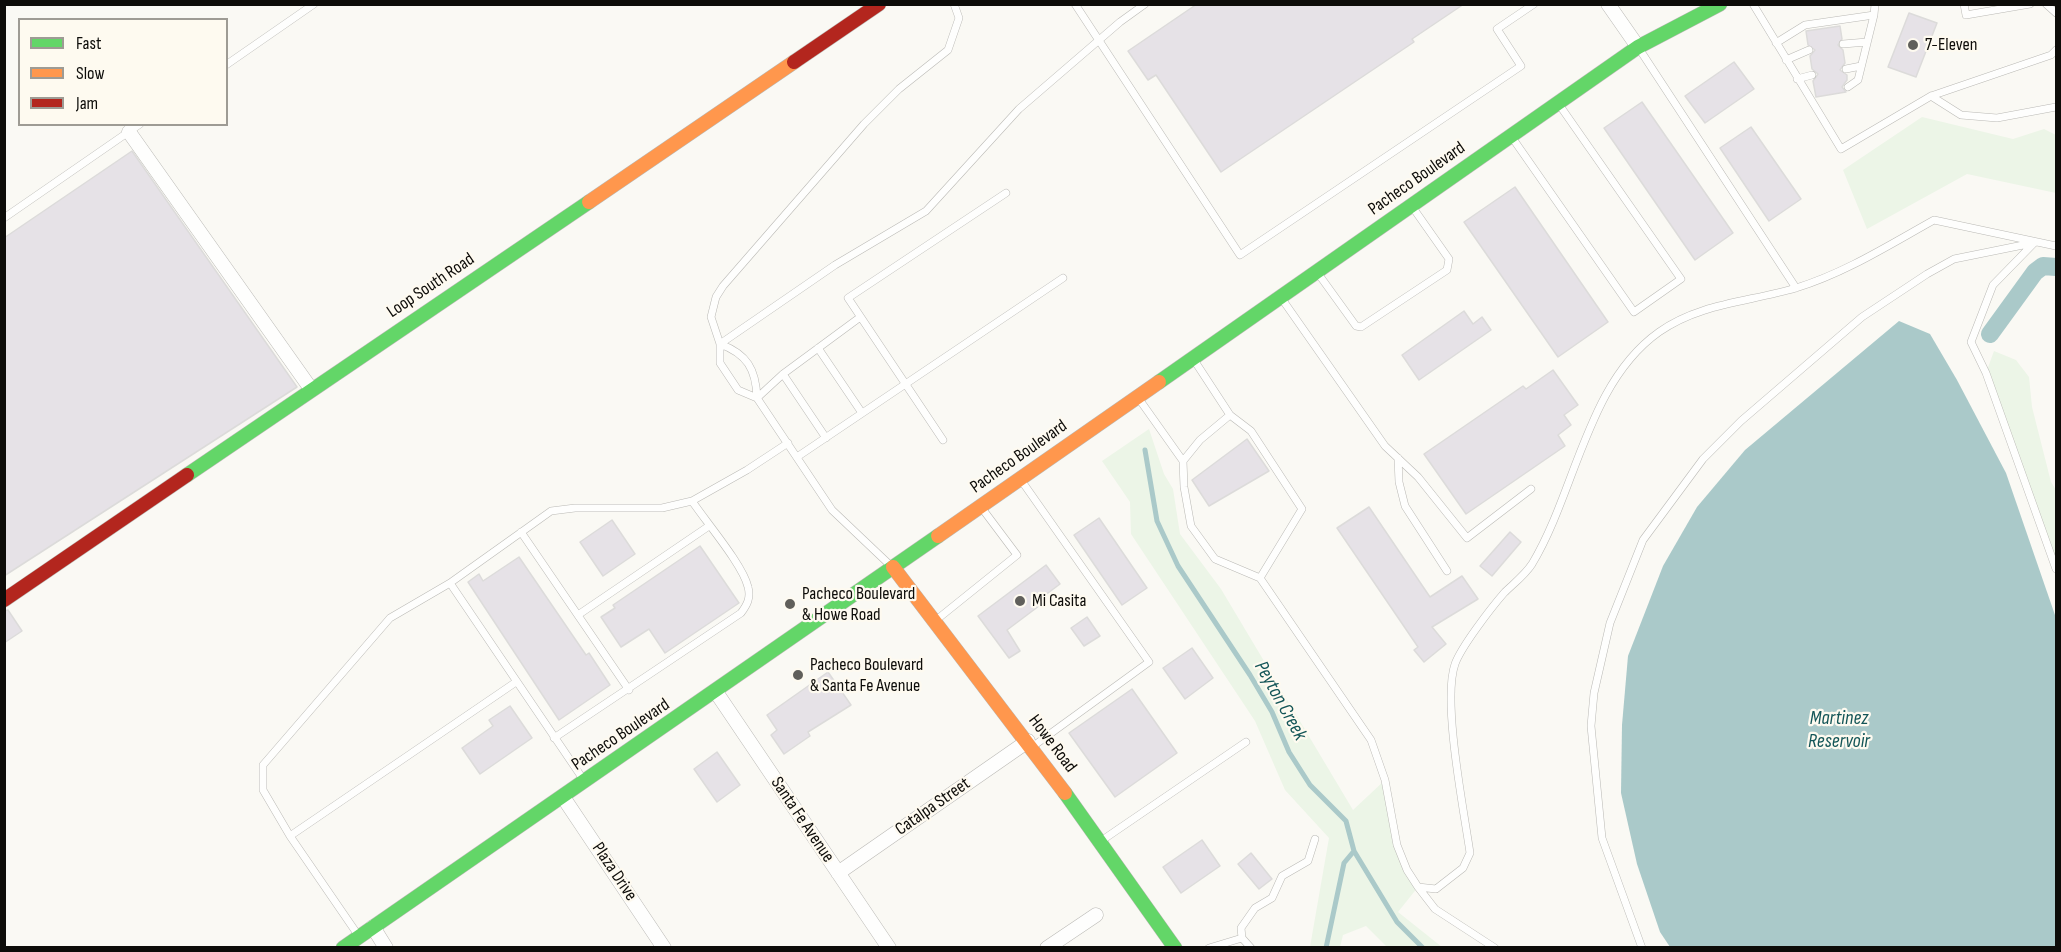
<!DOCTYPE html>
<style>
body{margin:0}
#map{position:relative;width:2061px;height:952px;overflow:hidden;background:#faf9f4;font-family:"Sofia Sans Condensed",sans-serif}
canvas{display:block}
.frame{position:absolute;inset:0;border:6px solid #0d0c09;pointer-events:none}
.legend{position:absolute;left:18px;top:18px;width:210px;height:108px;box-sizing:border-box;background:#fefaf0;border:2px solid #9e9b94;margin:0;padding:8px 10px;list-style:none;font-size:18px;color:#0d0c09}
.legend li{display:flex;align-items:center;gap:12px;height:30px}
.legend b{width:30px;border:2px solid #9e9b94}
</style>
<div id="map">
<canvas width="2061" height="952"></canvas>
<div class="frame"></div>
<ul class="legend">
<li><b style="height:8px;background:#63d668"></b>Fast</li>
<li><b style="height:8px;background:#ff974d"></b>Slow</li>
<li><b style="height:8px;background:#b3261e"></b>Jam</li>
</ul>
</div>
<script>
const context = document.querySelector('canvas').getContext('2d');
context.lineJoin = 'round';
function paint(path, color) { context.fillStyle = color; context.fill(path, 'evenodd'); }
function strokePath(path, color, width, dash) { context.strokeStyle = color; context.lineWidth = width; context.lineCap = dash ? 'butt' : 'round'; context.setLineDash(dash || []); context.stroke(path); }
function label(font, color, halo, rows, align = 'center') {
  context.font = font + ' "Sofia Sans Condensed",sans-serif'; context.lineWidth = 4.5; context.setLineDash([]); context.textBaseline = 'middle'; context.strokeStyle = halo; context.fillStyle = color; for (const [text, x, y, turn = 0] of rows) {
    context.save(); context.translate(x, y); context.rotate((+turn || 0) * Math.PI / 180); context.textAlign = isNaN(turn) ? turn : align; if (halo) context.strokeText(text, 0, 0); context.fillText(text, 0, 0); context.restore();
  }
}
const green = new Path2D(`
 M1922 117 2013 139 2044 129 2056 135V193L1967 174 1867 229 1843 170Z
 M1994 351 2016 360 2029 377 2032 407 2051 482 2056 490V569L1986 373Z
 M1149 429 1164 474 1173 489 1180 534 1221 589 1353 810 1385 780 1397 845 1418 887 1398 912 1442 947H1387L1366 926 1343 935 1340 947H1310L1329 838 1285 790 1255 721 1131 534 1130 502 1102 461Z`);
const water = new Path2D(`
 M1899 321 1930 334 1957 380 2006 473 2056 618V947H1670L1660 932 1637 864 1621 793 1622 725 1628 656 1663 566 1697 507 1745 450Z`);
const stream = new Path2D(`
 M1145 450 1157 521 1178 566 1250 675 1272 712 1289 752 1310 785 1346 821 1354 851 1397 922 1423 948
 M1326 948 1344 863 1354 851`);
const canal = new Path2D(`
 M1990 334 2035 272 2043 266 2056 267`);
const building = new Path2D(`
 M1197 4H1464L1412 39 1414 42 1221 172 1156 75 1148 80 1128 51Z
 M1909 13 1937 23 1916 77 1888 67Z
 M1840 26 1842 39 1838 45 1843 50 1845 63 1840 70 1847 75V80L1842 87 1846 92 1816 97 1813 81 1818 74 1812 69 1810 56 1815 50 1808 45 1806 31Z
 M1734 62 1754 89 1705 123 1685 96Z
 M1642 102 1733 233 1695 260 1604 128Z
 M1751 127 1801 199 1769 221 1720 148Z
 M132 151 297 387 4 576V238Z
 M1515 187 1608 322 1558 357 1464 222Z
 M1464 311 1473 324 1482 317 1491 330 1419 380 1402 355Z
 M1553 370 1578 405 1564 415 1571 425 1558 435 1565 446 1466 514 1424 454 1523 386 1526 389Z
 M1247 439 1269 471 1209 506 1192 480Z
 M1369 507 1430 597 1462 576 1478 599 1432 627 1446 644 1424 662 1414 650 1418 647 1337 528Z
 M1099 518 1147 588 1122 605 1074 535Z
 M612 520 635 554 603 576 580 542Z
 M1510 532 1521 542 1492 576 1480 566Z
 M700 546 739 603 665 653 649 629 621 647 601 617 615 608 613 605Z
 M519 557 586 655 589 653 610 685 559 720 468 582 479 574 483 581Z
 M1046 565 1060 584 1040 599 1043 603 1007 630 1020 651 1009 658 978 616Z
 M8 610 22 631 4 643V611Z
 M1087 617 1100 636 1084 646 1071 628Z
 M1192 648 1213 678 1185 699 1163 668Z
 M828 672 851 705 808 732 810 736 784 754 771 735 777 730 767 715Z
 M1132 689 1177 753 1115 797 1069 733Z
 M510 706 532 738 480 774 462 748 493 726 489 720Z
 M717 752 740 785 717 802 694 769Z
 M1202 840 1220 866 1181 893 1163 867Z
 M1251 853 1272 879 1259 889 1238 864Z`);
const lane = new Path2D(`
 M1075 4 1240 255 1521 66 1497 29 1534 4
 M1753 4 1841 149 1931 96 2051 55 2056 50
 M1964 4 1966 15 2030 4
 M2046 4 2056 13
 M1874 15 1875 4
 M1776 43 1805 25 1874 15 1858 80 1848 87
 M1843 44 1867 42
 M1638 47 1796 288
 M1786 60 1809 50
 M226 65 314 4
 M1846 69 1861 66
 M1797 79 1812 75
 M1931 96 1961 115 1997 118 2056 107
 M1511 136 1634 312 1681 279 1558 103
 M4 218 140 124
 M2035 242 1993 285 1971 342 1986 373 2056 569
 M1317 272 1356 326 1361 327 1447 270 1449 259 1411 205
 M1282 299 1385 446 1418 477 1467 538 1531 489
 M720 344 835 265 926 211 1019 109 1120 22 1145 4
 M720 344C747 354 756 369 757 398
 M818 348 862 413
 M1194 360 1230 415 1251 431 1302 509 1260 578
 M783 374 826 438
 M757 398 783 374 859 318
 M1139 399 1183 461 1184 487 1191 526 1215 559 1260 578 1371 740 1385 780 1397 845 1407 870 1418 887 1436 889 1463 868 1470 853C1464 811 1442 701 1455 664 1461 647 1491 608 1504 593 1513 584 1525 575 1532 564 1576 491 1587 383 1659 332 1700 303 1749 302 1796 288 1845 273 1889 245 1934 220L2056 246
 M943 440 848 298 1006 193
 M797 457 1063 278
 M1398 458 1399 482 1405 506 1447 571
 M1183 461 1200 440 1230 415
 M1021 480 1149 662 1032 747
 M521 532 629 690
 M891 566 832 510 757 398 738 390 720 363V344L711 317 716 297 723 286 864 124 899 89 948 50 959 18 954 4
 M578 615 709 526
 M935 621 1017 555 981 507
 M554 738 741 613C747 605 751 598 748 587 743 565 706 522 692 501
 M585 782 450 583 551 511 575 508H662L692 501 747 470 788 443
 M290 836 263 790V765L390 618 450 583
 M1101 841 1246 742
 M1418 887 1435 909 1495 948
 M358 935 290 836 516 682
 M1242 938 1241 928 1255 908 1272 898 1282 876 1308 861 1315 839
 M1209 948 1242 938 1251 948
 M1642 948 1602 838 1591 726 1594 693 1610 623 1643 540 1703 459 1741 421 1862 317 1927 274 1954 259 2033 243`);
const street = new Path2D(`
 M1608 4 1638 47
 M129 132 311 389
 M716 692 889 948
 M563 797 664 948
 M838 873 1028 741
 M373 927 386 948
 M1047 948 1096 915`);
const fast = new Path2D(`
 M1159 382 1638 47 1720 4
 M187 475 589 202
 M1065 793 1175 948
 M343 948 938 536`);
const slow = new Path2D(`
 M589 202 794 62
 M938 536 1159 382
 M893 567 1065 793`);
const jam = new Path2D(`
 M794 62 879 4
 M4 600 187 475`);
const markers = [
 [1913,45,6,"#605f5b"],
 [1020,601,6,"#605f5b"],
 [790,604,6,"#605f5b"],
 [798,675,6,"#605f5b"]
];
const poiNames = [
 ["7-Eleven",1925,45],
 ["Pacheco Boulevard",802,594],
 ["& Howe Road",802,615],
 ["Mi Casita",1032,601],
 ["Pacheco Boulevard",810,665],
 ["& Santa Fe Avenue",810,686]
];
const streetNames = [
 ["Pacheco Boulevard",1417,179,-35],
 ["Loop South Road",431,286,-34],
 ["Pacheco Boulevard",1019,457,-35],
 ["Pacheco Boulevard",621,735,-34],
 ["Howe Road",1052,744,53],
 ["Catalpa Street",933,807,-35],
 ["Santa Fe Avenue",802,820,56],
 ["Plaza Drive",614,872,56]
];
const waterNames = [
 ["Peyton Creek",1280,701,61],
 ["Martinez",1839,719],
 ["Reservoir",1839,742]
];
paint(green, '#ecf5e7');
paint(water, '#aac9c9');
strokePath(stream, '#aac9c9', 5);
strokePath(canal, '#aac9c9', 18);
paint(building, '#e6e2e7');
strokePath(building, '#dcdbda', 1.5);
strokePath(lane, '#bab9b5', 8);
strokePath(street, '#bab9b5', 15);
strokePath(fast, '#bab9b5', 15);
strokePath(slow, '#bab9b5', 15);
strokePath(jam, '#bab9b5', 15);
strokePath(lane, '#fefefd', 7);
strokePath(street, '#fefefd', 14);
strokePath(fast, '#63d668', 14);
strokePath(slow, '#ff974d', 14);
strokePath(jam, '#b3261e', 14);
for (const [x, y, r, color] of markers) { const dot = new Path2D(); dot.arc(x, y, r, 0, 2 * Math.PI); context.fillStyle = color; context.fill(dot); strokePath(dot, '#fefaf0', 2); }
label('18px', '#0d0c09', '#fefaf0', poiNames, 'left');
label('18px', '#0d0c09', '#fefaf0', streetNames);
label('italic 20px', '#135557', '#fefaf0', waterNames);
</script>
